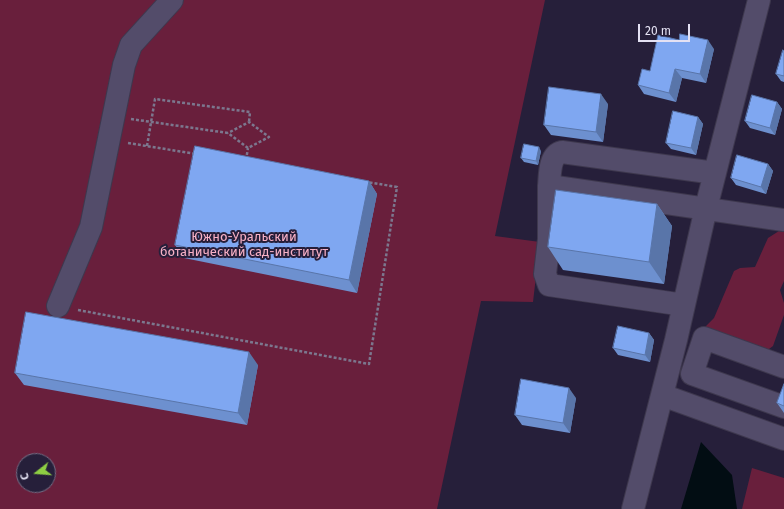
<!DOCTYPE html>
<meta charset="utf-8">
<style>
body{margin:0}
#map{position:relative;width:784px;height:509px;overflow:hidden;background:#261f3a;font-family:"Fira Sans",sans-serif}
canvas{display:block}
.north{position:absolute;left:16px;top:453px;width:40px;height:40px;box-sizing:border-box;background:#261f3a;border:1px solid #726d84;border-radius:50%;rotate:253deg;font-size:11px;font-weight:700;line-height:16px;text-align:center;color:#e4e1f3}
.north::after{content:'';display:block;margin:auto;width:14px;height:18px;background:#8ece43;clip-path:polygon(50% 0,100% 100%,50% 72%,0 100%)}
.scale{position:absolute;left:638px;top:24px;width:52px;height:18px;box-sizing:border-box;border:2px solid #e4e1f3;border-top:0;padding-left:5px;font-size:12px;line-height:14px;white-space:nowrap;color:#e4e1f3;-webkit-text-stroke:3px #261f3a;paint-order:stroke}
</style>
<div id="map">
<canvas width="784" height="509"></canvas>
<div class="north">С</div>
<div class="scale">20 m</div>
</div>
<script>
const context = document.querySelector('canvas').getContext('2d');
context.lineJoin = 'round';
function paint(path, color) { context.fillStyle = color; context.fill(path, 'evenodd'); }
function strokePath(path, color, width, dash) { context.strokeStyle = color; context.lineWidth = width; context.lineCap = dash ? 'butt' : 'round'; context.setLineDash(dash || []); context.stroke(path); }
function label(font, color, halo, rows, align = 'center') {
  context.font = font + ' "Fira Sans",sans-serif'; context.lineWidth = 4; context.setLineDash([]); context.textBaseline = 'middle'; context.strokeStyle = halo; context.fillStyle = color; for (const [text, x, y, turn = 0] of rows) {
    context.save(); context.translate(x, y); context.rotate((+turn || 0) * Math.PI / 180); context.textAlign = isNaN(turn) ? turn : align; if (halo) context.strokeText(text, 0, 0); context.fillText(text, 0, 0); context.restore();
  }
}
const green = new Path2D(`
 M0 0H545L495 236 540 242 533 302 481 301 437 509H0ZM24 461H48V485H24Z
 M779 231 784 232V281L780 290 784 303V315L773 346 769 349H765L705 327 714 318 734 271 740 268 755 267 768 238Z
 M752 468 784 478V509H742Z`);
const water = new Path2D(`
 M701 442 732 475 737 509H681Z`);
const path = new Path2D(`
 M131 119 228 133 248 148 269 137 249 122 228 133
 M128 143 196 154
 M147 146 155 99 250 112 249 122
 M246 160 248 148
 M78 310 369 364 397 187 367 182`);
const minor = new Path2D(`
 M715 173 562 152C549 155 550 175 549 186L784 220
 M549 186V239L545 274 549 285 684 305
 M58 306 91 227 124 65 131 45 172 0
 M784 367 704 338 692 374 784 407
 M662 395 784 439
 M633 509 676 340 706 208 759 0`);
const wall = new Path2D(`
 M714 49 706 83 682 78 676 102 644 94 638 85 650 71Z
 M784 51V82L781 81 776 74Z
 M777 102 782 109 775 135 750 128 745 121Z
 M608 104 603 142 551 135 544 125Z
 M698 117 703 124 696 155 671 149 666 143Z
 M541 151 538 165 524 162 521 158Z
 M768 164 773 171 766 194 736 185 731 178Z
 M369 181 377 194 357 293 184 258 175 245Z
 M657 204 672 226 664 284 563 270 548 247Z
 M649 333 654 340 650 362 618 355 613 348Z
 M258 365 247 425 24 385 15 373Z
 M784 384V413L777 403Z
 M576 398 570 433 522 425 515 415Z`);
const shadedWall = new Path2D(`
 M708 40 714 49 706 83 700 74Z
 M675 69 682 78 676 102 669 93Z
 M601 94 608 104 603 142 596 132Z
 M777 102 782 109 775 135 770 128Z
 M698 117 703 124 696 155 691 148Z
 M539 147 541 151 538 165 536 161Z
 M768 164 773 171 766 194 761 187Z
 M369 181 377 194 357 293 349 280Z
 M657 204 672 226 664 284 649 262Z
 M649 333 654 340 650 362 645 355Z
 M249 352 258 365 247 425 238 413Z
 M569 388 576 398 570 433 563 423Z`);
const building = new Path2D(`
 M680 34 708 40 700 74 675 69 669 93 638 85 642 69 650 71 658 35 679 40Z
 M783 50 784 51V76L776 74Z
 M549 87 601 94 596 132 544 125Z
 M752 95 777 102 770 128 745 121Z
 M673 111 698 117 691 148 666 143Z
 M524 144 539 147 536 161 521 158Z
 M195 146 369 181 349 280 175 245Z
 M737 155 768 164 761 187 731 178Z
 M556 190 657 204 649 262 548 247Z
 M26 312 249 352 238 413 15 373Z
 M618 326 649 333 645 355 613 348Z
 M521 379 569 388 563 423 515 415Z
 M784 384V406L777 403Z`);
const parkNames = [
 ["Южно-Уральский",244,237],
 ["ботанический сад-институт",244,252]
];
paint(green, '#691f3c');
paint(water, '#020d13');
strokePath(minor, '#3e384e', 24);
strokePath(path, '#7c778e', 2.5, [3, 2]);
strokePath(minor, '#534c6a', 22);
paint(wall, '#6d90cf');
paint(shadedWall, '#5975a9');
paint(building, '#7fa7f1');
strokePath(building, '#5975a9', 1);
label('13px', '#f9b1c6', '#261f3a', parkNames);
</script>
